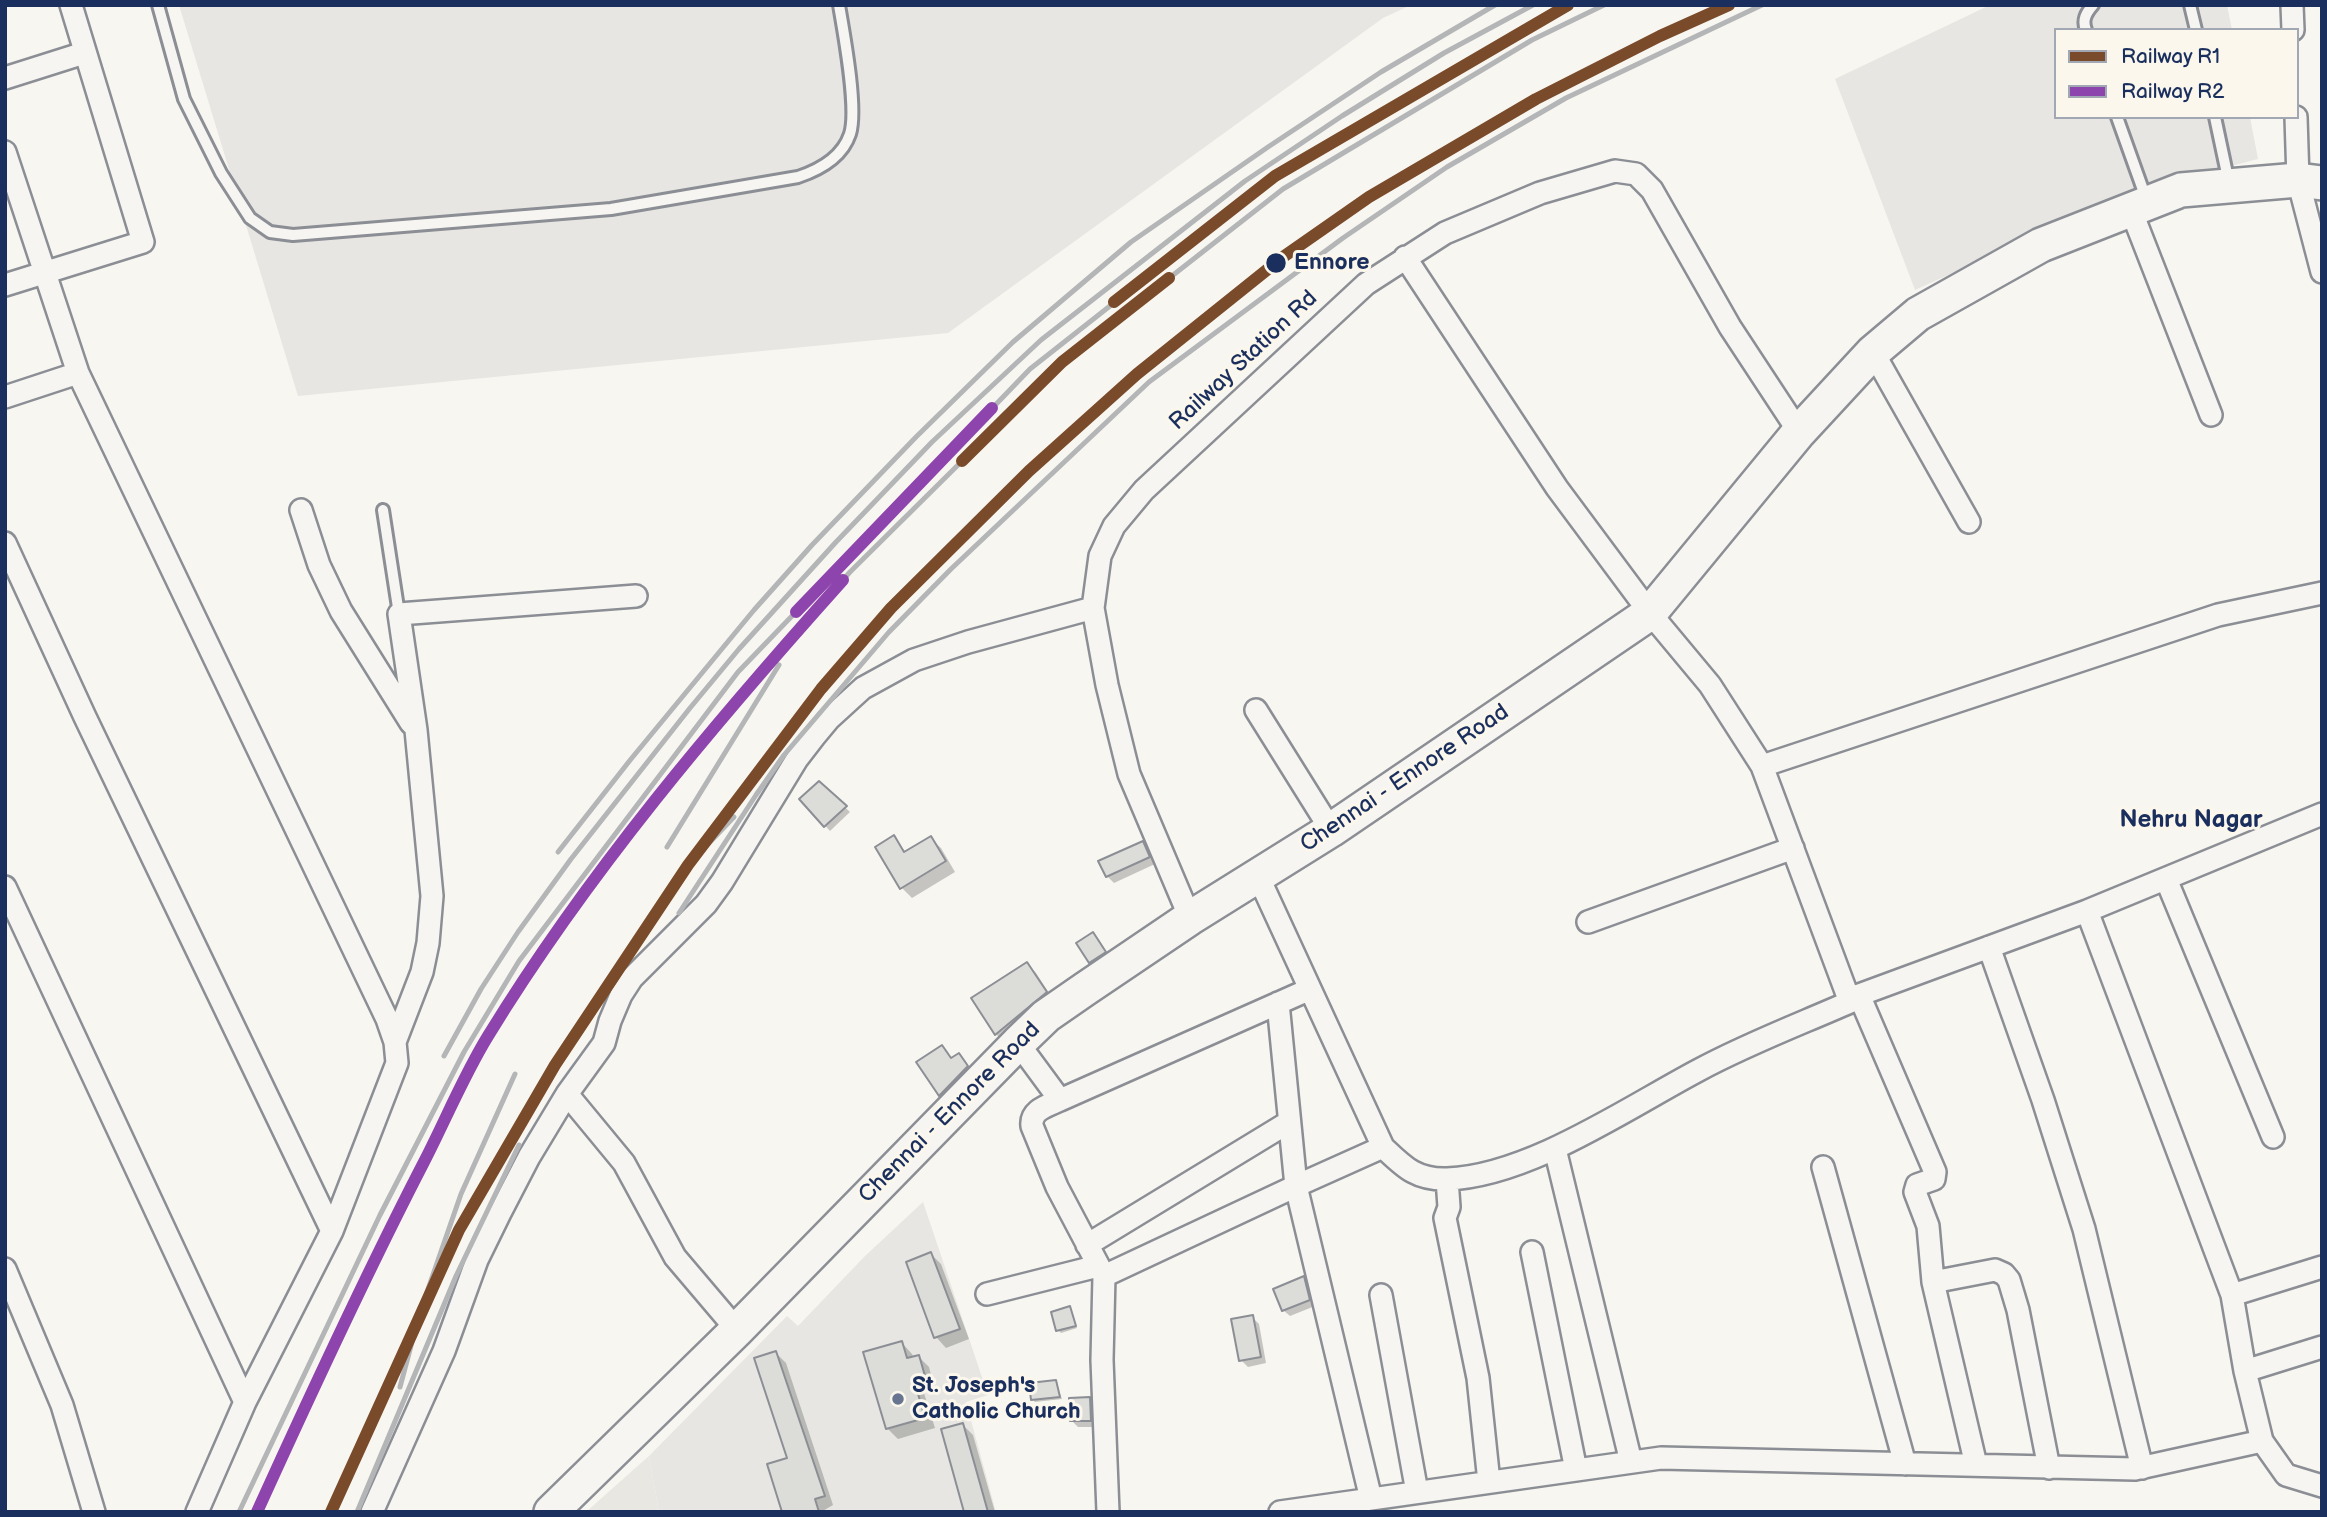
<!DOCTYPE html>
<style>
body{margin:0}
#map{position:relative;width:2327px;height:1517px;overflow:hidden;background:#f8f6f0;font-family:"Balsamiq Sans",sans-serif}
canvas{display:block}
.frame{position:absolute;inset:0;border:7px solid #1b2f5e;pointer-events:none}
.legend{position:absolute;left:2054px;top:28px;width:245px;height:91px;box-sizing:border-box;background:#fbf7ec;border:2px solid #a1a7b3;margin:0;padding:9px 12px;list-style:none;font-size:21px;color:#1b2f5e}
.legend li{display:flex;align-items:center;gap:14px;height:35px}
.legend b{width:35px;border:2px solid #a1a7b3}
</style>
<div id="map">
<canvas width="2327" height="1517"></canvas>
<div class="frame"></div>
<ul class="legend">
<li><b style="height:9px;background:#7a4b2a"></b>Railway R1</li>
<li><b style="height:9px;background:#8e44ad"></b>Railway R2</li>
</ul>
</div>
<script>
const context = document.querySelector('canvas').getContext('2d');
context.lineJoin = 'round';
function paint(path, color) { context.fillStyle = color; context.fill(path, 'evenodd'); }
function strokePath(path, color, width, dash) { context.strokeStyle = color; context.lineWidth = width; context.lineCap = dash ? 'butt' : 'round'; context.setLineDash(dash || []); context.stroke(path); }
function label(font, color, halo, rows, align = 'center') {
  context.font = font + ' "Balsamiq Sans",sans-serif'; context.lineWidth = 6; context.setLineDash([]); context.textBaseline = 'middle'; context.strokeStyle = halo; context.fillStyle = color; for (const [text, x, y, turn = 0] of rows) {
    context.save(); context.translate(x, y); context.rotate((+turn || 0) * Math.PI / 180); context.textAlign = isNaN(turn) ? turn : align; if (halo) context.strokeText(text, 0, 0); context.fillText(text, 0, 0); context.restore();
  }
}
const built = new Path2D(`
 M179 5H1411L1383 18 948 333 298 396Z
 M1990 5H2227L2232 30H2056V117H2250L2258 159 2131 192 1915 290 1835 79Z
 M923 1202 988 1395 966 1402 996 1512H659L649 1456 787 1316 798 1326 864 1257Z`);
const green = new Path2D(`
 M649 1456 659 1512H586L641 1463Z`);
const shadow = new Path2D(`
 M819 783 850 812 830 831 801 799Z
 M893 838 906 852 930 838 941 848 955 872 912 898 902 888Z
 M1142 843 1149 850 1155 864 1114 883 1107 876Z
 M1093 934 1111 959 1097 968 1090 962Z
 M1027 964 1036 973 1055 1002 1005 1043 996 1034Z
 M942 1047 952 1060 959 1055 974 1074 947 1101 919 1062Z
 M931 1254 941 1264 969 1339 946 1348 936 1337Z
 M1304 1278 1310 1285 1315 1306 1290 1316 1283 1310Z
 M1070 1308 1077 1328 1061 1333 1058 1330Z
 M1252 1317 1259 1324 1266 1363 1248 1367 1241 1360Z
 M902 1343 912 1354 914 1358 919 1357 929 1367 934 1387 923 1390 935 1428 898 1439 887 1428Z
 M776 1353 786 1363 833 1505 821 1512H784L789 1459Z
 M1055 1381 1062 1399 1035 1402 1033 1400Z
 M1090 1399 1096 1406 1097 1427H1078L1071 1420Z
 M963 1425 973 1435 995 1512H966Z`);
const building = new Path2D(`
 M819 781 847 806 824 827 799 799Z
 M894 835 904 852 931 836 946 861 900 889 875 847Z
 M1143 841 1150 857 1106 877 1098 861Z
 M1093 932 1106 952 1089 963 1076 943Z
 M1027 962 1047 992 995 1035 971 998Z
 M942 1045 951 1058 959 1053 968 1066 939 1096 916 1062Z
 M931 1252 960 1329 934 1338 906 1262Z
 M1304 1276 1310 1300 1282 1311 1273 1289Z
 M1070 1306 1076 1326 1056 1331 1051 1312Z
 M1253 1315 1261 1357 1239 1361 1231 1319Z
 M902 1341 907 1358 919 1355 925 1376 914 1380 925 1418 886 1429 863 1352Z
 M776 1351 825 1496 815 1499 819 1512H782L767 1464 787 1458 754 1358Z
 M1056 1380 1060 1397 1031 1400 1029 1383Z
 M1090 1397 1091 1421H1070L1069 1398Z
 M963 1423 988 1512H964L941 1429Z`);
const service = new Path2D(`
 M158 5 184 99 221 173 250 218 270 232 293 235 611 209 798 177C819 170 842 158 850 134 858 109 844 34 839 5
 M2190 5 2196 30
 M2086 30C2082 20 2086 13 2093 5
 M2117 117 2147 201
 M2215 117 2229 183
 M383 510 399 614`);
const minor = new Path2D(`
 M2292 5 2293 30
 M5 78 84 53
 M2296 117 2298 180 2322 272
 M5 152 78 373 387 1019 395 1042 397 1063 332 1231 245 1402 197 1512
 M2131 210 2211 415
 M1405 257 1557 488 1650 613 1710 685 1762 766 1850 1002
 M5 285 143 242 71 5
 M1873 352 1969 522
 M5 397 78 373
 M301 510 319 565 341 611 411 723
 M5 543 85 717 332 1231
 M1256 710 1331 830
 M1762 766 2218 615 2322 593
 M1258 876 1383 1147C1404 1167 1416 1180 1447 1179 1529 1176 1627 1108 1699 1070 1747 1044 1800 1024 1850 1002L1859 995 2087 911 2322 814
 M2166 879 2273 1137
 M5 887 245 1402
 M2087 911 2232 1295 2245 1371 2262 1441
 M1190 918 1129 774 1107 685 1093 608 1100 556 1114 526 1144 490 1366 284 1445 233 1540 193 1615 171 1636 174 1652 190 1730 327 1799 432
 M1588 922 1793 848
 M1989 947 2043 1100 2084 1229 2142 1468
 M1859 995 1935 1172 1934 1179 1917 1185 1915 1192 1928 1226 1933 1282 1976 1465
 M395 1042 422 972 428 943 432 896 416 730 399 614 636 596
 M1018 1043 1060 1100 1308 990
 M567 1094 624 1163 675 1257 737 1330
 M1060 1100C1047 1106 1030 1110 1032 1126L1057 1187 1104 1276
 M1555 1149 1631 1462
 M1823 1167 1905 1464
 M1447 1179 1449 1207 1445 1218 1478 1378 1489 1482
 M1087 1245 1289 1122
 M1532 1252 1576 1470
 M5 1269 62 1405 94 1512
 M1933 1282 1995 1270 2004 1274 2009 1280 2018 1310 2049 1468
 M987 1294 1098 1266
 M1381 1295 1417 1492
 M2232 1295 2322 1267
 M2245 1371 2322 1347
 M1371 1499 1296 1186 1383 1147
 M372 1512 444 1351 477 1260 500 1213 529 1157 567 1094 604 1043 610 1021 621 995 632 978 706 904 722 882 797 759 814 737 829 719 863 688 914 660 968 642 1093 608
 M1108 1512 1102 1360 1104 1276 1296 1186 1278 1003
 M1280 1512 1661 1458 2135 1469 2262 1441 2286 1475 2322 1486`);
const primary = new Path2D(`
 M551 1512 737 1330 1018 1043 1046 1016 1085 989 1190 918 1331 830 1650 613 1799 432 1873 352 1918 314 2041 245 2181 190 2298 180 2322 183`);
const rail = new Path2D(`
 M667 847 779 665
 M558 852 631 759 754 610 812 545 916 437 1013 342 1131 242 1268 147 1381 72 1495 5
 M688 865 734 817
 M679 913 756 795 784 755 889 632 951 569 1149 382 1343 238 1447 167 1566 98 1762 5
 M444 1056 481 989 518 932 571 859 690 708 739 649 836 542 932 442 1041 340 1245 181 1342 116 1444 53 1533 5
 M400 1387 420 1312 461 1194 515 1074
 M239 1512 380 1215 464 1052 519 961 738 672 1030 369 1275 176 1568 5
 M257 1512C311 1394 365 1277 424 1161 445 1120 464 1076 488 1036 590 868 720 718 850 572L1062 362 1283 189 1532 40 1604 5
 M357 1512 456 1276 519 1145`);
const rail1 = new Path2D(`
 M1114 302 1275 176 1568 5
 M962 461 1062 362 1169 278
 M331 1512 459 1230 555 1065 688 865 821 689 891 608 1029 471 1137 374 1283 257 1369 197 1536 99 1660 36 1729 5`);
const rail2 = new Path2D(`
 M796 612 992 408
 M257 1512C311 1393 365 1276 425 1160 446 1119 464 1075 488 1036 589 871 715 723 843 580`);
const markers = [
 [1276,263,11,"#1b2f5e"],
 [898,1399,7,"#687591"]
];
const stopNames = [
 ["Ennore",1294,263]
];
const streetNames = [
 ["Railway Station Rd",1244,361,-43],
 ["Chennai - Ennore Road",1405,779,-34],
 ["Chennai - Ennore Road",950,1113,-45]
];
const poiNames = [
 ["St. Joseph's",912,1386],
 ["Catholic Church",912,1412]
];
const neighbourhoodNames = [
 ["Nehru Nagar",2191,821]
];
paint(built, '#e7e6e2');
paint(green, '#e8e7e2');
paint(shadow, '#0003');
paint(building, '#dcdcd9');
strokePath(building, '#8b8e94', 2);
strokePath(service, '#8b8e94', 16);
strokePath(minor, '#8b8e94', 26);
strokePath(primary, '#8b8e94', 38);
strokePath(service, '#f6f5f1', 10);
strokePath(minor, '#f6f5f1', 21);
strokePath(primary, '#f6f5f1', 33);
strokePath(rail, '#b3b5b7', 5);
strokePath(rail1, '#7a4b2a', 12);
strokePath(rail2, '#8e44ad', 12);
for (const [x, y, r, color] of markers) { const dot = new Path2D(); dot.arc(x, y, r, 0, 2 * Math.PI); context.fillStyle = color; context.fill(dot); strokePath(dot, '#fbf7ec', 2.5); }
label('bold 23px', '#1b2f5e', '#fbf7ec', stopNames, 'left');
label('23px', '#1b2f5e', '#fbf7ec', streetNames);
label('bold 23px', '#1b2f5e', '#fbf7ec', poiNames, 'left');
label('bold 24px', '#1b2f5e', '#fbf7ec', neighbourhoodNames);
</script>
